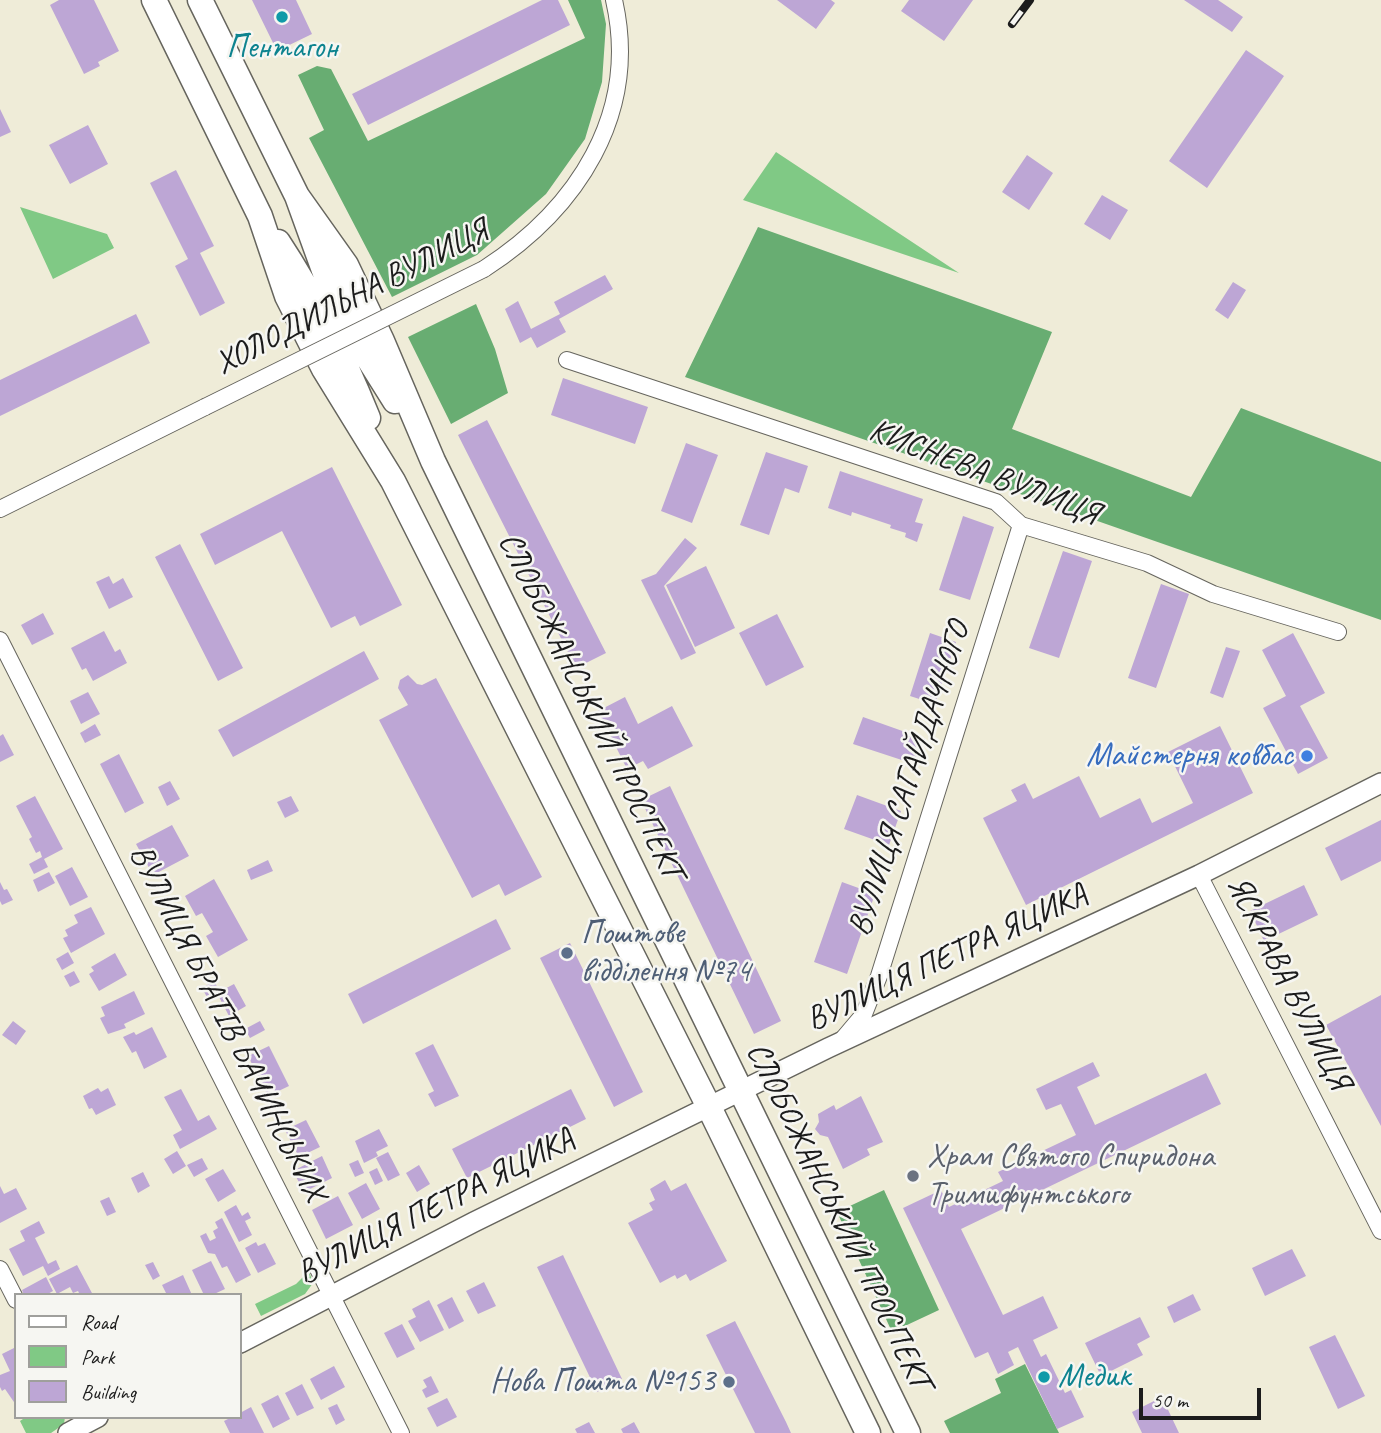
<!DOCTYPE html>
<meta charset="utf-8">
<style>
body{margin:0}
#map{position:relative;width:1381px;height:1433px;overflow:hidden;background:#efecd8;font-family:Caveat,sans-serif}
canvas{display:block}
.legend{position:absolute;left:14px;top:1293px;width:228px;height:126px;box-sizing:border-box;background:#f6f6f2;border:2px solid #9f9f9c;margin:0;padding:9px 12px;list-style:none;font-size:21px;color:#1c1c1c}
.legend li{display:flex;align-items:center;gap:14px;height:35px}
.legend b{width:35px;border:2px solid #9f9f9c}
.scale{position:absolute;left:1139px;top:1388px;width:122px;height:32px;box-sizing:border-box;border:4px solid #1c1c1c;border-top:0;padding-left:9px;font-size:21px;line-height:24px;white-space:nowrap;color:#1c1c1c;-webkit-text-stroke:5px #f6f6f2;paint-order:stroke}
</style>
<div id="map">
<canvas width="1381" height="1433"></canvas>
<ul class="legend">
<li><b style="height:9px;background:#fff"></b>Road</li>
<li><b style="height:19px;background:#80c985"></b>Park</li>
<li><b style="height:19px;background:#bda6d5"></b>Building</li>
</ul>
<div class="scale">50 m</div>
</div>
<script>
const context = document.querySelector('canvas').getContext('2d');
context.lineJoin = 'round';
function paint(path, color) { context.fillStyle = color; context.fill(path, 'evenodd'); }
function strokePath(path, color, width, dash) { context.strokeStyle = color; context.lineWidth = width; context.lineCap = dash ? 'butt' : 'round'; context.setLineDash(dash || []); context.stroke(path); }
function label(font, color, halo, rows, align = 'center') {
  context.font = font + ' Caveat,sans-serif'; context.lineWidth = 5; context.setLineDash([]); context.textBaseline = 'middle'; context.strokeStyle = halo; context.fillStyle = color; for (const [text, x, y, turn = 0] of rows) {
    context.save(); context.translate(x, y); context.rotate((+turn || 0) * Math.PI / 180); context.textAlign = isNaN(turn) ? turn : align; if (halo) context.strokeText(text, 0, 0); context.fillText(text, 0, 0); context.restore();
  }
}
const green = new Path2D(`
 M776 152 959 273 743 200Z
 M20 207 107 234 114 248 53 279Z
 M309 1271 313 1283 305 1294 261 1316 255 1304 296 1284Z
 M26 1417H65L64 1424 51 1433H26L20 1421Z`);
const forest = new Path2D(`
 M568 0H601L606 24 602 82 585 139 546 194 477 255 392 297 309 138 324 130 298 75 317 66 331 69 368 141 585 38Z
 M758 227 1052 332 1012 429 1191 497 1241 408 1381 462V620L685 377Z
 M476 304 495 349 508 393 451 424 408 337Z
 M884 1190 939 1310 892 1332 837 1212Z
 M1025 1364 1059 1433H950L944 1421 1001 1393 995 1379Z`);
const building = new Path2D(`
 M59 0H94L119 51 98 62 100 66 84 74 50 5Z
 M252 0H296L312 34 277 51Z
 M542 0H558L570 25 368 125 352 94Z
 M777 0H831L835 3 816 29Z
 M909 0H973L944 41 901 11Z
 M1184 0H1218L1243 17 1232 32Z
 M1246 50 1284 76 1207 188 1169 161Z
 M0 109 11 132 0 137Z
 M88 125 108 164 70 184 49 145Z
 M1027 155 1053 173 1029 210 1002 192Z
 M176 170 214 246 200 253 225 303 200 316 175 266 188 259 150 183Z
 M1102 195 1128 210 1110 240 1084 224Z
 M605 275 613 289 559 319 566 332 537 348 531 337 520 343 505 309 518 301 531 329 560 314 554 302Z
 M1233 282 1246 290 1228 319 1215 310Z
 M136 314 150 343 0 416V380Z
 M563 378 648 407 635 444 551 415Z
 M487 420 606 653 576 668 458 435Z
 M686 443 718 455 692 523 661 511Z
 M766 452 808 466 799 493 785 488 769 535 740 525Z
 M332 467 402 605 360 626 355 616 331 628 282 531 215 565 200 534Z
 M840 471 923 499 915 522 923 524 917 542 905 537 906 533 890 528 891 525 852 512 851 516 828 508Z
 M963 516 994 527 970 600 939 590Z
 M685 538 697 548 664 586 696 653 681 660 641 580 656 574Z
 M180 544 243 668 218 681 155 557Z
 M1063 551 1092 561 1059 658 1029 648Z
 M706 566 735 628 695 647 666 585Z
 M109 576 113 584 123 578 133 597 109 609 96 582Z
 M1161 584 1189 594 1156 688 1128 678Z
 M43 613 54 634 32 645 21 625Z
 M777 614 804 667 766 686 739 633Z
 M104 631 115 652 120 649 127 663 93 681 86 668 82 670 71 648Z
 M930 633 956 642 935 704 910 696Z
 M1293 633 1325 693 1300 706 1328 758 1298 774 1263 708 1286 696 1262 650Z
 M1226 647 1240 651 1223 698 1210 693Z
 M364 651 379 679 233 757 218 730Z
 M408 675 417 684 422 685 436 678 542 877 505 896 499 884 472 898 379 720 408 705 398 688 400 680Z
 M88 692 100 714 81 724 70 701Z
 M625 697 638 724 672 706 693 746 648 769 643 761 627 769 598 711Z
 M863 717 925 739 917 765 853 744Z
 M95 724 101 735 85 743 80 733Z
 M1220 726 1253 793 1026 905 983 818 1017 801 1011 790 1025 783 1033 799 1079 776 1100 818 1140 798 1152 823 1193 803 1168 752Z
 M3 734 14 755 0 762V736Z
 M119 754 144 803 125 813 100 764Z
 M170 781 180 799 167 806 158 787Z
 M670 786 781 1021 754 1034 641 800Z
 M857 795 901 811 889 845 844 829Z
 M35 796 63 849 44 859 48 867 34 874 29 864 42 857 40 851 36 853 29 839 32 837 16 806Z
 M291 796 299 811 285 818 277 802Z
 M1381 820V861L1341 881 1325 848Z
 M172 825 189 856 153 875 136 844Z
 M268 860 273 871 251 880 247 870Z
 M72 867 88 897 70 906 55 876Z
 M49 872 55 883 38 892 33 880Z
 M214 879 248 940 218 957 206 936 213 932 202 913 196 916 185 896Z
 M0 882 4 890 7 889 13 900 2 905 0 901Z
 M842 882 875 894 847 974 814 962Z
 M1304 885 1318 915 1264 941 1250 911Z
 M91 907 105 934 71 953 63 938 68 936 65 930 78 923 74 915Z
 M496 919 511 949 363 1024 348 994Z
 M570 943 643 1092 614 1107 540 958Z
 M68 952 74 963 62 970 56 959Z
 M115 953 127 975 99 991 89 974 94 971 91 967Z
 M74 971 80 982 70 987 64 976Z
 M214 981 219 990 207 997 202 988Z
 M234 984 246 1006 229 1016 217 993Z
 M134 991 145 1014 124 1024 126 1028 108 1034 100 1018 105 1016 101 1007Z
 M1381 995V1126L1326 1025Z
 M13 1021 26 1031 16 1045 2 1035Z
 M260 1021 265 1030 250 1038 245 1029Z
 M152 1027 167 1057 144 1069 136 1051 132 1053 123 1037 134 1032 136 1035Z
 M433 1044 459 1096 435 1107 428 1094 434 1091 415 1053Z
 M269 1046 289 1086 268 1096 248 1056Z
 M1093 1062 1100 1076 1077 1087 1095 1125 1206 1073 1221 1104 961 1229 1003 1315 1043 1296 1058 1328 1033 1340 1041 1357 1046 1354 1065 1393 1071 1390 1084 1417 1057 1429 1018 1347 1008 1352 1014 1365 998 1374 988 1352 975 1358 903 1208 941 1190 949 1207 1003 1181 998 1172 1076 1135 1061 1104 1046 1110 1036 1089Z
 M98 1088 101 1092 108 1088 116 1105 96 1115 92 1108 89 1109 83 1096Z
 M181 1089 198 1121 209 1115 217 1129 180 1149 173 1135 182 1130 164 1097Z
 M571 1089 586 1119 467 1178 452 1149Z
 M861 1096 883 1142 867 1149 870 1155 843 1169 828 1137 820 1135 815 1129 819 1122 818 1114 834 1105 836 1110Z
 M306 1120 320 1147 299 1157 285 1130Z
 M379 1129 388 1146 376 1152 378 1156 364 1163 355 1141Z
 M177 1151 186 1166 173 1174 164 1159Z
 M388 1152 400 1175 388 1181 376 1158Z
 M322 1156 332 1178 304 1192 293 1171Z
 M202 1158 208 1169 194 1177 187 1165Z
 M358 1160 364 1173 355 1177 349 1164Z
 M419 1165 430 1184 417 1192 406 1173Z
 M377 1168 383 1181 375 1185 369 1172Z
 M223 1169 236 1191 218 1202 205 1179Z
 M143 1172 150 1186 138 1193 131 1178Z
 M665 1180 671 1191 686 1183 727 1261 690 1281 686 1274 677 1279 675 1275 660 1283 628 1223 653 1210 649 1203 655 1200 650 1189Z
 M366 1183 380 1209 362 1219 348 1193Z
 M0 1186 4 1194 16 1188 27 1209 0 1223Z
 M338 1196 353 1225 326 1239 312 1210Z
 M109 1197 116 1212 107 1216 100 1201Z
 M236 1205 242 1216 248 1212 251 1218 245 1221 252 1235 239 1242 224 1212Z
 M222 1218 251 1275 236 1283 227 1266 222 1268 215 1254 208 1253 200 1236 206 1233 210 1241 216 1238 213 1231 218 1228 215 1222Z
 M39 1221 45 1233 35 1238 48 1264 56 1260 60 1269 48 1276 43 1266 23 1276 9 1249 25 1241 20 1231Z
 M256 1242 258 1246 265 1243 276 1264 258 1273 245 1248Z
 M1292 1249 1306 1276 1265 1296 1252 1268Z
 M563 1255 622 1379 597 1392 537 1267Z
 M211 1261 225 1289 212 1295H204L192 1270Z
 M153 1262 160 1276 153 1280 145 1265Z
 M77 1265 93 1295H80L78 1291 73 1293 70 1287 57 1294 49 1279Z
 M183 1275 192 1295H167L162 1285Z
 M46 1277 53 1291 46 1295H24L22 1290Z
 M484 1282 496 1306 478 1314 466 1291Z
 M1193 1294 1201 1310 1174 1323 1167 1307Z
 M452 1297 464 1321 449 1329 437 1305Z
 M429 1300 444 1330 420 1342 408 1321 416 1317 412 1309Z
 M1140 1317 1150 1337 1137 1344 1143 1355 1101 1376 1085 1343Z
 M735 1321 786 1422 791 1433H755L706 1335Z
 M402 1324 415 1349 397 1358 384 1333Z
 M1335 1335 1365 1396 1338 1409 1309 1347Z
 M14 1348 16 1352V1405L5 1389 2 1391 0 1387V1375L10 1371 2 1354Z
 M334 1366 345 1387 321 1400 310 1379Z
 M431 1376 439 1392 426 1398 422 1390 427 1387 423 1380Z
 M302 1384 314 1408 297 1416 285 1393Z
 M278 1395 290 1419 273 1428 261 1404Z
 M1162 1397 1179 1433H1142L1132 1412Z
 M447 1398 457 1417 437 1427 427 1408Z
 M337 1404 345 1420 336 1425 328 1408Z
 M251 1407 264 1433H230L224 1421 232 1417H240V1413Z
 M589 1422 595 1433H577L575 1429Z
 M634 1422 640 1433H623L621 1429Z`);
const minor = new Path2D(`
 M484 269C577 209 640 114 614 0
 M567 360 996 502 1021 525 1147 563 1213 594 1338 632
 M0 509 205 407
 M0 640 401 1433
 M1199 875 1381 1231
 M842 1040 864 1014 879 976 1021 525
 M0 1269 16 1300`);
const tertiary = new Path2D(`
 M240 1343 474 1222 828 1048 1199 875 1381 783
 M68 1433 98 1417`);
const primary = new Path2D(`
 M154 0 260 216 287 296 324 369 393 481 709 1107 868 1433
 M200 0 297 196 326 276 363 350 395 401
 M297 196 346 265 382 341 433 461 908 1433
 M278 242C315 298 343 356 368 418`);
const rail = new Path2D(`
 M1012 24 1030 0`);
const minorBridge = new Path2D(`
 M205 407 484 269`);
const markers = [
 [282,17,7,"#0f9aa8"],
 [1307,756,7,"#3f7fe0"],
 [567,953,7,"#5c6f8a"],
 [913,1176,7,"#6b7280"],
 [1044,1377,7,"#0f9aa8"],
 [729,1382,7,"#5c6f8a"]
];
const cultureNames = [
 ["Пентагон",282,48],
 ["Медик",1058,1377,"left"]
];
const streetNames = [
 ["ХОЛОДИЛЬНА ВУЛИЦЯ",352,298,-27],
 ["КИСНЕВА ВУЛИЦЯ",984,473,21],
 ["СЛОБОЖАНСЬКИЙ ПРОСПЕКТ",590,706,64],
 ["ВУЛИЦЯ САГАЙДАЧНОГО",910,779,-72],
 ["ВУЛИЦЯ ПЕТРА ЯЦИКА",947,958,-25],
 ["ЯСКРАВА ВУЛИЦЯ",1288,983,63],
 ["ВУЛИЦЯ БРАТІВ БАЧИНСЬКИХ",227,1023,63],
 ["ВУЛИЦЯ ПЕТРА ЯЦИКА",436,1207,-27],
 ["СЛОБОЖАНСЬКИЙ ПРОСПЕКТ",838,1216,64]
];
const shopNames = [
 ["Майстерня ковбас",1293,756]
];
const serviceNames = [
 ["Поштове",581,934],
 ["відділення №74",581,972],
 ["Нова Пошта №153",715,1382,"right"]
];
const worshipNames = [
 ["Храм Святого Спиридона",927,1157],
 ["Тримифунтського",927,1195]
];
paint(green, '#80c985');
paint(forest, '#68ad72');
paint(building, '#bda6d5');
strokePath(minor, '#66655e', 18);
strokePath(tertiary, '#66655e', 22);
strokePath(primary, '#66655e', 27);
strokePath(minor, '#fff', 16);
strokePath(tertiary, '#fff', 19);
strokePath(primary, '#fff', 24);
strokePath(rail, '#1c1c1c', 8);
strokePath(rail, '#f6f6f2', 5, [16]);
strokePath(minorBridge, '#66655e', 18, []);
strokePath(minorBridge, '#fff', 16);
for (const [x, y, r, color] of markers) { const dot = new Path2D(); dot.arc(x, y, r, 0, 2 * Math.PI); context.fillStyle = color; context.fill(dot); strokePath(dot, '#f6f6f2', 2.5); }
label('33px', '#0d838f', '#f6f6f2', cultureNames);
label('33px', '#1c1c1c', '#f6f6f2', streetNames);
label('33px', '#366cbe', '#f6f6f2', shopNames, 'right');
label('33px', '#4e5e75', '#f6f6f2', serviceNames, 'left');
label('33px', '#5b616d', '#f6f6f2', worshipNames, 'left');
</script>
